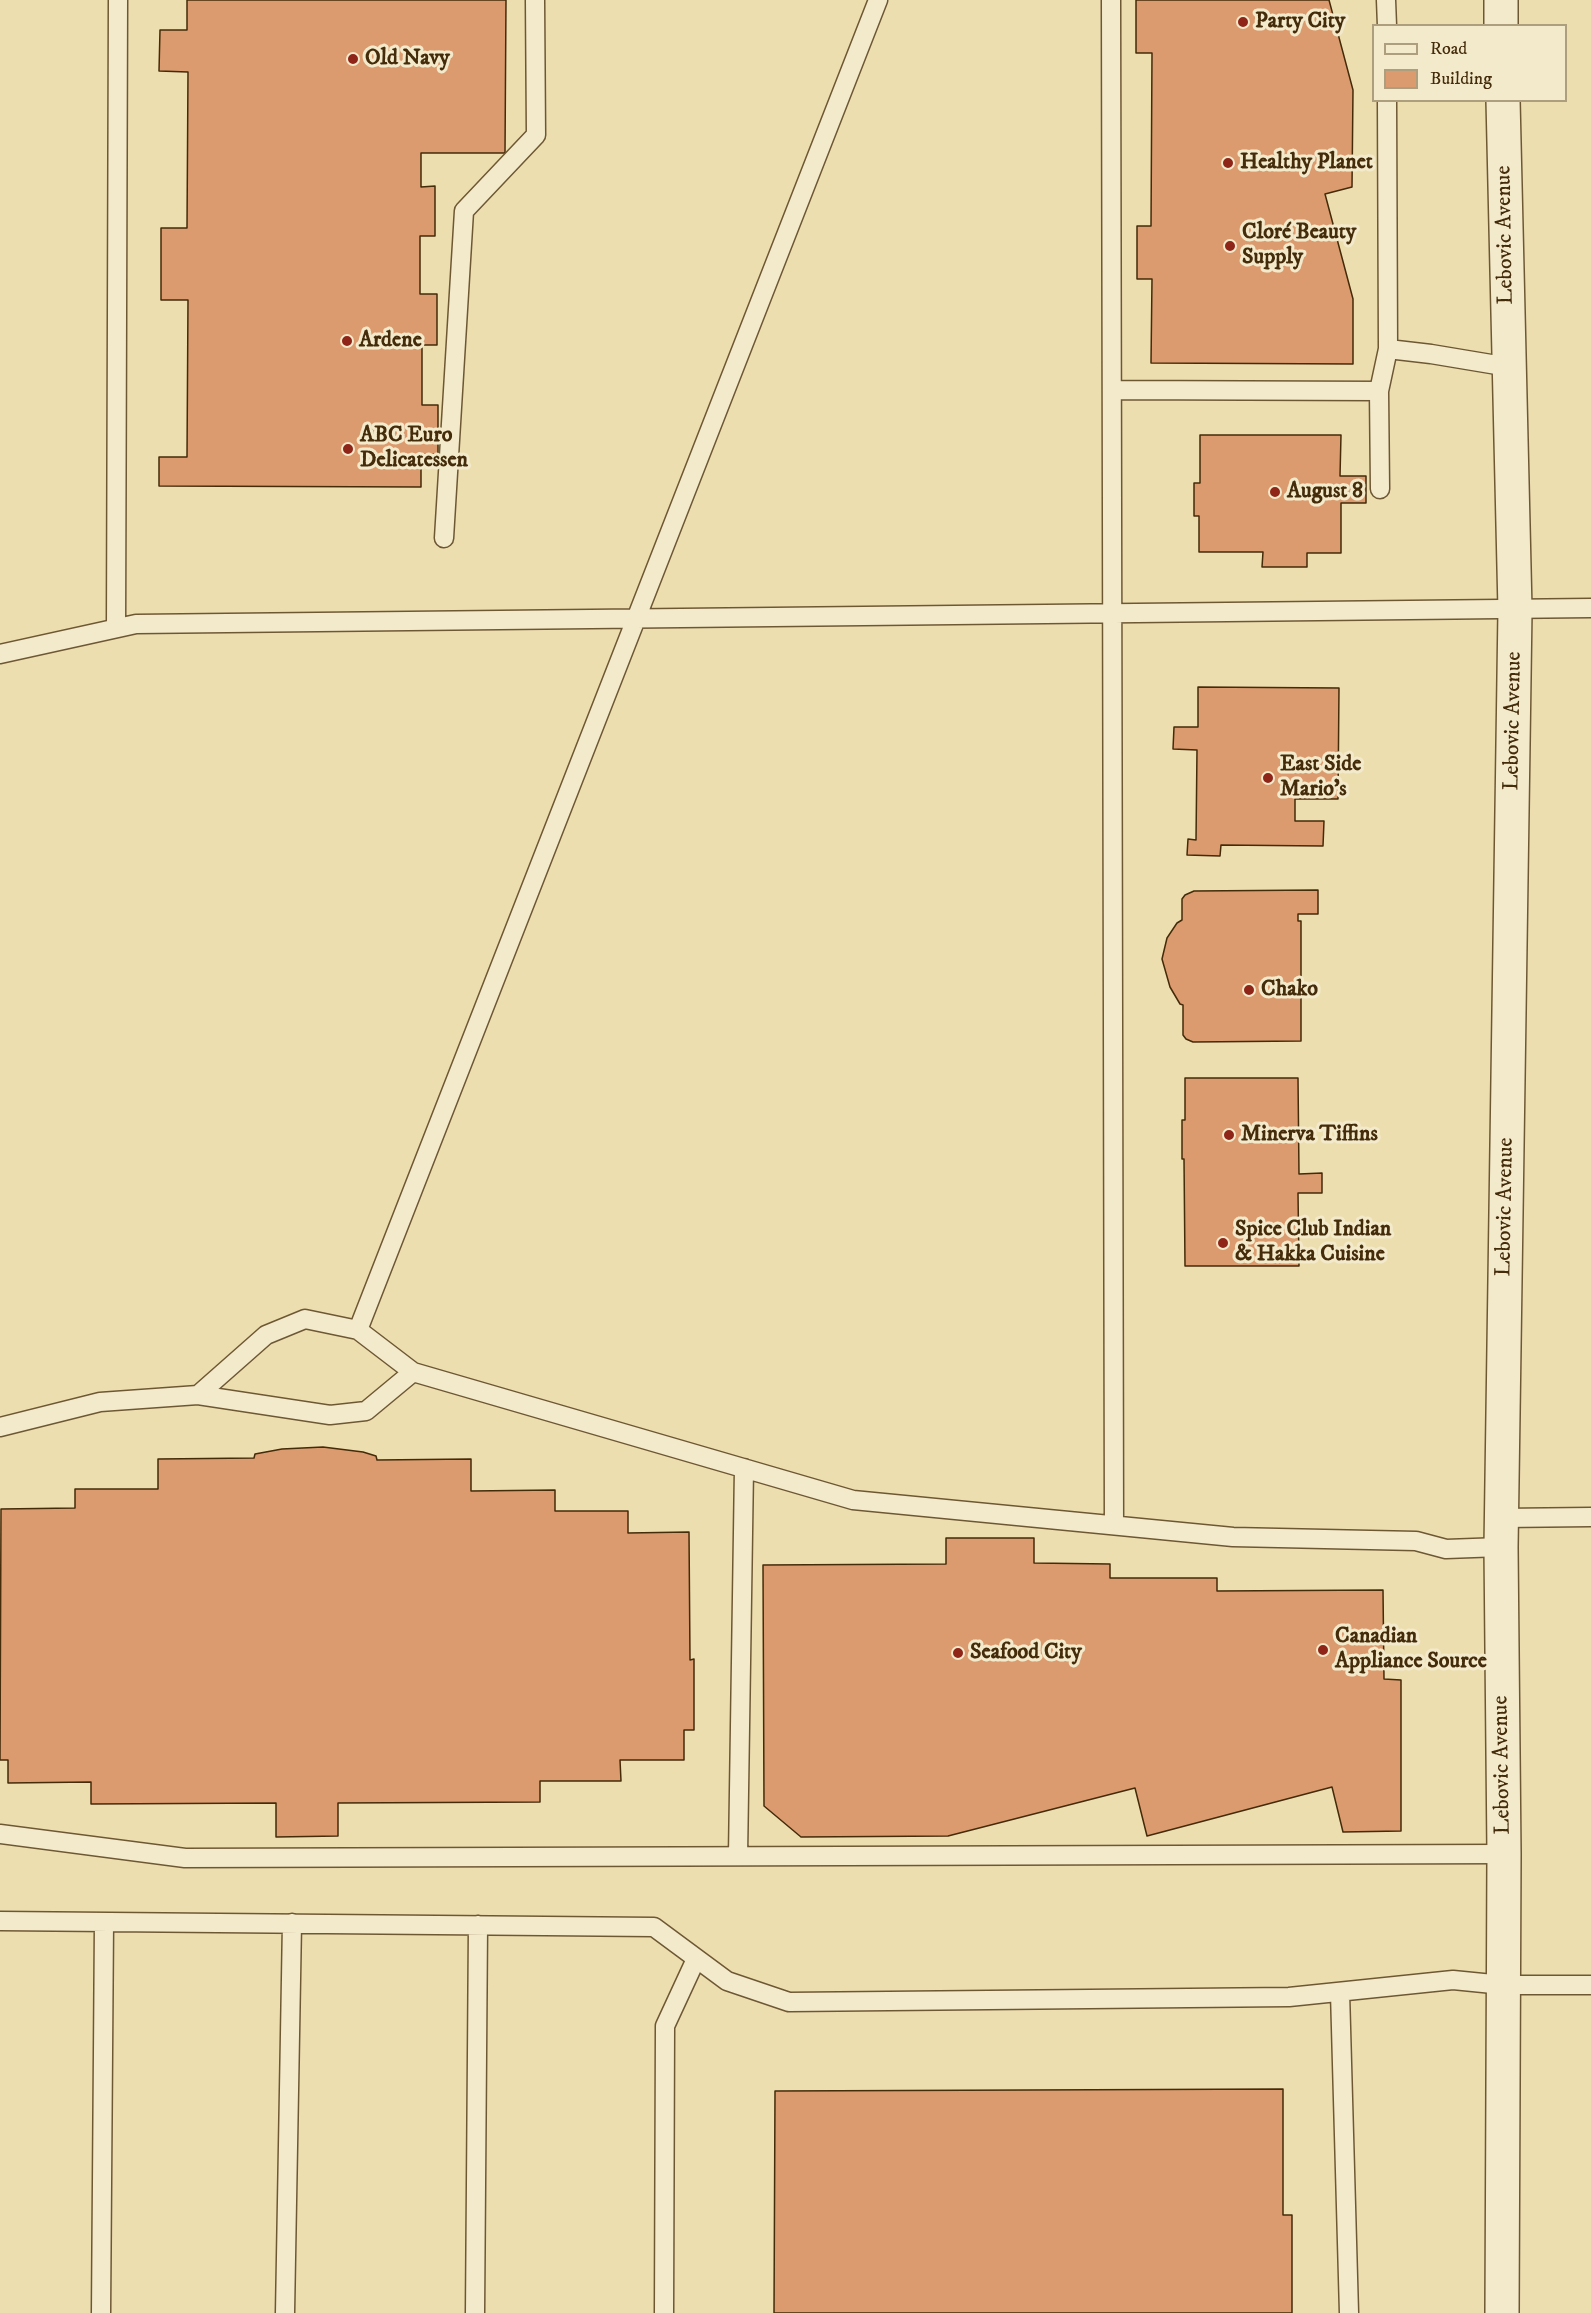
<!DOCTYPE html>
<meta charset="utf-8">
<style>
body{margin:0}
#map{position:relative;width:1591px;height:2313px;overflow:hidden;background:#eddeb0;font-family:"IM FELL DW Pica",serif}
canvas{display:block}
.legend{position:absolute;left:1372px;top:24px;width:195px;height:78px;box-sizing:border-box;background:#f3eacc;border:2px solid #ad9e7e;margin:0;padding:8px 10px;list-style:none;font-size:18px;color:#442b0a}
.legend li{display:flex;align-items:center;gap:12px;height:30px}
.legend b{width:30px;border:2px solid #ad9e7e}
</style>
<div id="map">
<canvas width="1591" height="2313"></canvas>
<ul class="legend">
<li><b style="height:8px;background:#f3eacc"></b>Road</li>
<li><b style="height:16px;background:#db9b6f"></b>Building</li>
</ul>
</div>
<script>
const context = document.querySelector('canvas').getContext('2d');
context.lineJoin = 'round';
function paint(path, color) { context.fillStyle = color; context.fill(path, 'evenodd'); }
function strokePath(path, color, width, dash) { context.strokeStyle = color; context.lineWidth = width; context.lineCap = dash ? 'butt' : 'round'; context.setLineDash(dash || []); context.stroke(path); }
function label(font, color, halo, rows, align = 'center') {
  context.font = font + ' "IM FELL DW Pica",serif'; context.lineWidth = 6; context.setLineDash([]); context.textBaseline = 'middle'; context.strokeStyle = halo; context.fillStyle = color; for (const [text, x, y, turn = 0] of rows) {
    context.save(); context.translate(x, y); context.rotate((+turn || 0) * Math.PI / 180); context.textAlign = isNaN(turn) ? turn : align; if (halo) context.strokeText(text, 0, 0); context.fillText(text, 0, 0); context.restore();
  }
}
const building = new Path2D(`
 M187 0H506L505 153H421V187L435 186V236H420V294H437V345H422V405H438V454H421V487L159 486V457H187L188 300H161V228H187L188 72 159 71 160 30H187Z
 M1136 0H1329L1353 90 1352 187 1325 194 1353 299V364L1151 363 1152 279H1137V226H1151L1152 53H1136Z
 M1200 435H1341L1340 476H1366V503H1341V553H1307V567H1262L1263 552H1199V516H1194V483H1200Z
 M1198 687 1339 688 1338 799H1295V821H1324L1323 846 1221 845 1220 856 1187 855 1188 839 1196 840 1197 750 1173 749 1174 727H1198Z
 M1318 890V914H1298V921H1301V1041L1193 1042 1186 1039 1183 1035V1005L1180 1004 1170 987 1162 959 1167 938 1177 923 1182 920V899L1185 895 1194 891Z
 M1185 1078H1298L1299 1174 1322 1173V1193H1298L1299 1266H1185L1184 1159H1182V1120H1185Z
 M323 1447 363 1452 376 1456 377 1460 471 1459V1491L555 1490V1511H628V1533L689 1532 690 1660 694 1659V1730H684V1760H620L621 1781H540V1802L338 1803V1836L276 1837V1803L91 1804V1782L8 1783V1760H0L1 1509 75 1508V1489H158V1459L254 1458 255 1454 282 1449Z
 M946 1538H1034V1563L1110 1564V1578H1217V1591L1383 1590 1384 1679 1401 1680V1831L1343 1832 1332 1787 1147 1836 1135 1788 948 1836 801 1837 764 1806 763 1565 946 1564Z
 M1283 2089V2215H1292V2313H774L775 2091Z`);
const service = new Path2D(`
 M1111 0 1114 1525
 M1386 0 1387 26
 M1387 100 1388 349
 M1112 390 1379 391 1388 349 1431 354 1509 367
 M1379 391 1380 489
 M444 538 464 211 536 135 535 0
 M116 628 118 0
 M0 654 136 624 1591 608
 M358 1330 878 0
 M198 1395 330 1415 366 1411 413 1372
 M0 1427 100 1402 198 1395 266 1335 305 1319 358 1330 413 1372 853 1500 1233 1537 1416 1541 1446 1549 1501 1547
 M1502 1518 1591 1517
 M0 1834 185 1858 1504 1854
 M738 1856 744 1468
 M0 1921 654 1927 727 1981 789 2002 1289 1997 1453 1980 1503 1985H1591
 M1340 1992 1349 2313
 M101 2313 104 1922
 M285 2313 292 1923
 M475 2313 478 1925
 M664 2313 665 2026 696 1959`);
const tertiary = new Path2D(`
 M1501 0V26
 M1502 2313 1504 1854 1501 1547 1515 610 1503 100`);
const markers = [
 [1243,22,6,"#8f2418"],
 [353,59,6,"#8f2418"],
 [1228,163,6,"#8f2418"],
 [1230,246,6,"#8f2418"],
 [347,341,6,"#8f2418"],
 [348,449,6,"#8f2418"],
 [1275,492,6,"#8f2418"],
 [1268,778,6,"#8f2418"],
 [1249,990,6,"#8f2418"],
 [1229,1135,6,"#8f2418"],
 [1223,1243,6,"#8f2418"],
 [1323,1650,6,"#8f2418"],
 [958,1653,6,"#8f2418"]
];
const poiNames = [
 ["Party City",1255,22],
 ["Old Navy",365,59],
 ["Healthy Planet",1240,163],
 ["Cloré Beauty",1242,233],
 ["Supply",1242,258],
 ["Ardene",359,341],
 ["ABC Euro",360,436],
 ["Delicatessen",360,461],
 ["August 8",1287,492],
 ["East Side",1280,765],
 ["Mario's",1280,790],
 ["Chako",1261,990],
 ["Minerva Tiffins",1241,1135],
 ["Spice Club Indian",1235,1230],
 ["& Hakka Cuisine",1235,1255],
 ["Canadian",1335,1637],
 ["Appliance Source",1335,1662],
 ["Seafood City",970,1653]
];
const streetNames = [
 ["Lebovic Avenue",1506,235,-91],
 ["Lebovic Avenue",1514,721,-89],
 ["Lebovic Avenue",1506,1207,-89],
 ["Lebovic Avenue",1503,1765,-91]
];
paint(building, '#db9b6f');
strokePath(building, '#442b0a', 1.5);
strokePath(service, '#6e5834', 21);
strokePath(tertiary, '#6e5834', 36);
strokePath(service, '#f3eacc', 18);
strokePath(tertiary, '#f3eacc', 33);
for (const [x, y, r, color] of markers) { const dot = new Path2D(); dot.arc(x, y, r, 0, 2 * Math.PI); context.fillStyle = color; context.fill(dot); strokePath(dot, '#f3eacc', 2); }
label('bold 22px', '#442b0a', '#f3eacc', poiNames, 'left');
label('22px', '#442b0a', '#f3eacc', streetNames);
</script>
